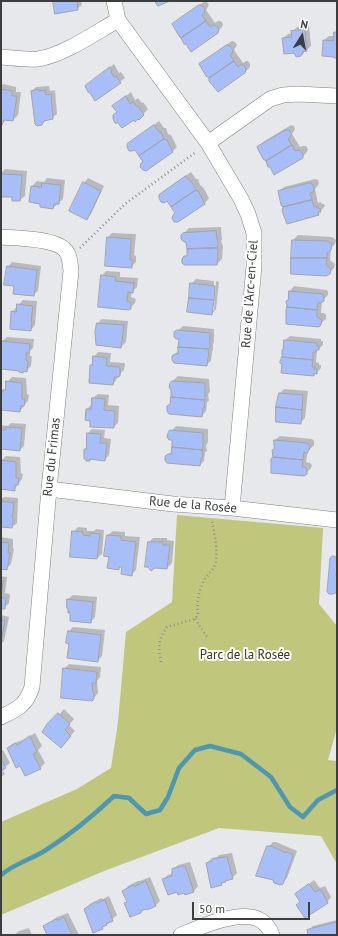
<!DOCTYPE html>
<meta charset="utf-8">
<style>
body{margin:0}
#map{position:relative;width:338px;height:936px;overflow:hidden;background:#e6e8ec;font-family:"PT Sans",sans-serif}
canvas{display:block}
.frame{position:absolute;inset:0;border:2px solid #3c3d3e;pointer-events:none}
.north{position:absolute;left:282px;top:16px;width:40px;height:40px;-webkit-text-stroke:3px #fff;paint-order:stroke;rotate:11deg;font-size:11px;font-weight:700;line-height:16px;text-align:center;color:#3c3d3e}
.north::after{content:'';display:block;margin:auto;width:14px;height:18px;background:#3c3d3e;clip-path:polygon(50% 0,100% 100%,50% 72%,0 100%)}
.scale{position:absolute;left:192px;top:902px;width:118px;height:18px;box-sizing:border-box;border:2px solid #3c3d3e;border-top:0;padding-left:5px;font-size:12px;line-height:14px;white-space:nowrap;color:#3c3d3e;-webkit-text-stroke:3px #fff;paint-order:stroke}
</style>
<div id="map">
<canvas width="338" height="936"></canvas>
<div class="frame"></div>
<div class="north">N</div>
<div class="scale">50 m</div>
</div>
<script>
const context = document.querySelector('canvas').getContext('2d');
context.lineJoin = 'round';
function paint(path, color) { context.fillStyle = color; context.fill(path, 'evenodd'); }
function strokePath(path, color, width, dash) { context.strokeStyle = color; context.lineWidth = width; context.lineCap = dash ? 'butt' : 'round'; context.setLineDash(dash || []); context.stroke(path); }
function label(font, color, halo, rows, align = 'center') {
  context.font = font + ' "PT Sans",sans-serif'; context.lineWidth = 4; context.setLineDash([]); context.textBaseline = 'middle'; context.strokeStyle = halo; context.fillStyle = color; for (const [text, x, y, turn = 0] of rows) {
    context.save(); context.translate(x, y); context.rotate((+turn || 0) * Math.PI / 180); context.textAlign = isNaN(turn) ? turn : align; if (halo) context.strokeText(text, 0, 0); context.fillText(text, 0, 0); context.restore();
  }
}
const green = new Path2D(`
 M177 515 323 528 319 604 337 626V728L328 760 337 761V864L321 836 219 828 104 871 1 915V822L77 789 111 768 118 722 126 632 172 602Z`);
const shadow = new Path2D(`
 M54 1H81L82 5 77 9Z
 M205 1 207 2 209 5 206 10 215 23 218 21H221L223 24 222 27 217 32 173 24 178 20Z
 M309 25 311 46 301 55 294 52 283 38 288 34 293 33V31L297 27Z
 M337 30V57L324 40 329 36H334L335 33Z
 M232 41 235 42 237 45 234 50 243 63 246 61H248L250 64V67L245 72 211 79 201 64 205 60Z
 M114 64 119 73 121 72 125 78 95 100 86 86Z
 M3 84 16 87V92H21L18 115 13 120H6L2 124 1 87Z
 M49 86 50 91 55 90 57 114 52 118 47 119 42 124 32 91 36 87Z
 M131 92 135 100 138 98 142 103 143 102 148 109 139 119 118 112V102Z
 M159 121 164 128H166L168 134 171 135 177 147 173 151 146 170 144 161 135 148 128 144Z
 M291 125 294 126 295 129 292 134 300 147 303 146H306L308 149 307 152 302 157 258 147 263 142Z
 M5 169 27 171 25 196 20 200 13 196H1V173Z
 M191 172 196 179H198L200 185 203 187 209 198 205 203 178 221 176 213 167 200 160 195 165 190Z
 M47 178 65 180 63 199 53 208 41 203 30 202 32 186 37 181 44 182Z
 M88 178 104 186 91 214 86 218 84 183Z
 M315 179 318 180 319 184 315 189 318 203 321 202 322 204H324L325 206 318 214 284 209 279 192 284 187Z
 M221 227 222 240 221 241 223 246 222 259 217 264 183 259 188 254 187 241 182 235 189 228Z
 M112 233 136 234 134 255 136 256V262L131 267 108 237Z
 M298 235 332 237 336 240 335 244 331 248 330 260 335 264 334 268 329 273 293 240Z
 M12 262 41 266 38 291 33 295 15 285 8 267Z
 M106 271 120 272V277L138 278 137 287 132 292 131 297 136 299 135 303 130 308 102 276Z
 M196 279 214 281 212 310H214L216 281 219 282 216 309 212 314 191 284Z
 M294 286 327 290 328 292V295L322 301 321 313H324L326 315V319L318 326 289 300 290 291Z
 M23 300 37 301 35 325 31 330 12 312Z
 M102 319 128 321 126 342 121 347 98 323Z
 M183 326 214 329V342L213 344V350L212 352 211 361 206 365 173 356 179 350 180 339 175 333Z
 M290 336 321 339V341H323V345L317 350 316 362 319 363V365H321V368L314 375 285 340Z
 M7 337 34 339 33 348 30 351V356H32L31 366 26 371 1 368 2 341Z
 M98 352 111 353 110 362 124 363 125 364 124 370 118 376 117 379 113 384 91 365 93 363 94 357Z
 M178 376 209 379 210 392 208 394 209 401 207 402 206 411 202 416 171 404 172 390 170 383Z
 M12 377 26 378 27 394 29 395 28 401 20 411 3 390 7 387V382Z
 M284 389 308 391 305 418 300 423 280 393Z
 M98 394 109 395 108 405 119 406 118 423 113 427 91 420 87 409 92 404 93 398Z
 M11 423 26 424 24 446 20 450 1 448V425L8 426Z
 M176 426 208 429V442L206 446 207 451 205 452 204 461 200 465 166 457 172 451 173 439 169 433Z
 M92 429 105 430 104 438 111 439 109 455 105 460 92 458 90 460 85 449 87 448 88 433Z
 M280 436 312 439 314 441V445L308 451 306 462 310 463 312 465 311 468 306 473 273 454 275 440Z
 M6 456 20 457 21 473 23 474 22 479 14 490 1 488V461Z
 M4 497 18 498 17 523 12 527 1 526V499Z
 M78 527 87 528V531H94L96 529 104 530 102 554 97 558 73 532Z
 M113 531 125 532V536L140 537 136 570 131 575 123 566H121L118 569 108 535Z
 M1 537 13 539V548L14 549 11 564 7 568H1Z
 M153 538H167V540L174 541 172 563 167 568 148 543Z
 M1 576 7 577 5 593 10 594 9 603 4 608H1Z
 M73 595 97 597 95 617 91 622 72 612 68 599Z
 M1 615 9 617 4 641 1 644Z
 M73 627 105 630 102 656 97 661 70 643 69 631Z
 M69 664 101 667 100 677 97 681 98 693 92 700 64 669Z
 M64 709 74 719 69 725 75 731 65 742 58 716Z
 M35 733 42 746 38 750 45 763 40 768 20 765 8 748 12 744 25 739Z
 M3 750 10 763 2 769 5 774 1 777V751Z
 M273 842H276L297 851 287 878 282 883 268 847Z
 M232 853 237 873 232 878 227 879 221 884 207 863 212 858 217 857 219 855Z
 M190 862 198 886 194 891 185 892 163 879 168 875 173 873V869L178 865Z
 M150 877 160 901 156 905 144 909 141 912 126 903 128 901 124 891 128 886 138 881H140Z
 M314 880 320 888 325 886 331 897 327 902 301 901 296 894Z
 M109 896 117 915 102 928 85 909 90 904 101 898 103 899Z
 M68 913 79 935H48L45 926 57 917Z
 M337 920V935H309L308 930 313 926Z
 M29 928 32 935H14L19 931Z`);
const stream = new Path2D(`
 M1 875C14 864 32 859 46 850 71 834 93 816 114 796L129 798 146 814 160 810 168 797 179 768 195 750 210 746 241 754 271 777 290 807 303 817 318 800 337 790`);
const building = new Path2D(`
 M53 1H77L78 10 55 14Z
 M155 1H170L158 6Z
 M199 5 203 6 205 10 204 13 202 15 206 21 181 38 179 36 172 24Z
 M206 21 210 27 213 25 216 26 219 29 218 33 191 52 186 44H184L181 38Z
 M305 30 307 51 302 52 303 54 301 55V56L296 57 294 53 284 54 282 38 292 37 291 31Z
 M334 32H337V58H334V57L322 56 323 40 333 41Z
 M227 45 230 46 233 50 232 53 230 55 234 61 209 78 206 76 199 64Z
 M234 61 238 67 240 65H244L246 69 245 73 218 92 209 81V78Z
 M110 67 112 71 111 72 114 77 116 76 121 83 95 101 90 93 88 92 85 86Z
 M1 89 12 91V96H17L13 121 4 120 2 125 1 124Z
 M39 90V91L45 90 46 95 51 94 53 119 44 121 42 125 37 126 35 124 31 91Z
 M126 96 130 104 133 102 137 107 138 106 144 115 139 120 138 119 135 122 134 120 122 128 118 123H115L113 119V115L117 112 112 106Z
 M154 125 159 132H161L164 139 139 156 135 150 132 151H129L127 147V144Z
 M286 130H289L291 134 290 137 288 139 292 145 266 161 263 159 257 147Z
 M164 139 167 140 173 152 146 171 143 170 140 167 141 163 143 162 139 156Z
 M292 145 295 151 298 150 301 151 303 154V158L274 175 270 167H268L266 161Z
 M1 174 22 175 20 201H12V197H1Z
 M186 176 192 183 193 184 196 190 171 207 167 201 164 203 161 202 159 198V195Z
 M83 182 101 191 87 220 69 211Z
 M42 183 61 185 59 204H54L53 209 40 207V204L29 202 31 186 41 187Z
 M310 183 313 185 314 189 313 192 310 193 312 200 283 207 281 205 278 191Z
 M196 190 198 191 205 204 178 222H174L172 218 173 215 175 213 171 207Z
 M312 200 314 207 316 206 317 208H320L321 212H318L319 215 287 224 282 211 283 207Z
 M216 231 218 245 217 248 187 249 186 242H184L181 239V235L183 233Z
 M107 237 131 239 130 260H132V268L105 266Z
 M292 240 327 241 332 244 331 250 327 253V258H291Z
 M217 248 218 251 217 265H184L182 263V259L184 256H187V249Z
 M291 258H327L326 265 331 269 330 274 326 276 291 274Z
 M7 266 37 270 34 296 13 294 14 286 4 285Z
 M101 275 116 277 115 281 134 283 133 293 128 292 127 301 131 303V309L129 310 98 307Z
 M190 283 215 286 214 300 189 298Z
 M289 291 322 294 324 297V301L321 303H318L317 310 287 307 286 301 288 300Z
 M189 298 214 300 212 315 187 312Z
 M17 304 33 306 31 321H32L31 331 10 329 11 311 16 312Z
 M287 307 317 310V317L319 318 322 320 321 325 319 327 286 324V310Z
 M97 323 124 325 121 348 96 345 95 332Z
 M177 330 210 333V347L208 349 178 347 179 339H176L174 337V332Z
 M284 340 317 343V346H319V350H316V352H313V360L282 357V350L283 349Z
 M1 341 30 344 29 353H26V360L28 361 27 372 23 371V373L19 372V371L1 369Z
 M178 347 208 349 209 356 208 357 207 366 174 363 172 360V356L175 354H178Z
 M93 356 107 358 106 366 119 367 120 369V376L118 377H114L113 385 89 383 90 365H92Z
 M282 357 313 360 312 367H315L314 369H317V374L314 373V376L281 373 282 364 280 363Z
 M6 381 22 383V399H25L24 406H21L20 412 1 410 2 390H5Z
 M172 381 205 383V398L204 400 171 397V390L169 387 170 383Z
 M279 393 303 395 302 410 276 407Z
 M171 397 204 400 205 407 203 408 202 417 169 414 167 411V406L170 404Z
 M92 398 105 399 104 410 115 411 114 428 90 427V421L85 420 86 409H91Z
 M276 407 302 410 301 424 276 422Z
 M6 427 22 428 20 451 1 449V430H5Z
 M170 430 203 433V447L202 450 172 447V440H169L167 437 168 433Z
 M87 433 101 434 100 443H107L105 461 90 459V461H86V459H84V449H86Z
 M274 440 307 443 310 446 309 450 307 453 304 452 303 460 273 457 272 450 274 449Z
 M172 447 202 450 203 456 201 458 200 466 167 463 165 460V456L168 454H171Z
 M273 457 303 460 302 467H305L307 470V474L304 476 271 473V459Z
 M1 460 16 462V478H19L18 485H15V491L1 489Z
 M1 501 14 503 12 518 13 519 12 528 1 527Z
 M72 531 83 532V535L90 536V533L100 534 97 559 70 557Z
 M107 535 121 536V540L136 542 132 576 121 574 122 567H119V570L107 568 109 557 104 556Z
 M1 542 9 543 8 553H10L7 570 1 569Z
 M148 542H163V545H170L167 569 155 568 151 571 148 567H145Z
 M333 556 337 557V592L333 594H329L327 592 330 558Z
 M1 581H3L1 598H6L5 609H1Z
 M67 599 93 602 91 623 70 621V613H68V608H67Z
 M1 620 5 621 1 641Z
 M68 631 101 635 98 662 67 658 69 644 66 643Z
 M63 668 97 672 96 683H92L93 692 94 694V699L92 701 61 698Z
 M58 713 70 724 65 730 71 736 61 748 42 732 47 724Z
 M30 736 37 752 33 754 41 769 25 776 20 766 16 768 7 748 16 743 17 745Z
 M1 759 6 768 1 771Z
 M267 846H271L286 853 287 852 292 854 293 856 283 884 280 885 274 883 273 880 256 876Z
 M227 857 233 879 225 881 226 882 221 883 222 885 211 888 206 863 212 861 213 859Z
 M185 866 194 892 185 895 184 893 178 895 177 892 168 895 162 879 172 876V869Z
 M146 881 156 906 147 910 146 909 141 911V913L130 917 124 903 127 902 122 891 133 885 135 886Z
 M309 884 315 892 319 890H321L328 903 305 918 296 905 300 902 295 894Z
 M105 900 113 921 106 924 107 925 102 927 103 929 93 933 84 909 95 902 97 903Z
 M64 917 72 935H47L43 926 56 919 58 920Z
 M337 922V935H308L307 930Z`);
const path = new Path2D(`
 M80 248 125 204 196 152
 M195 619 207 637
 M161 662C158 646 158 640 167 627L195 619 198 615C197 601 198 591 205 579 208 575 212 571 214 567 220 555 214 534 212 521`);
const minor = new Path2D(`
 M114 1 118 20 208 143 241 199 248 214 254 233V266L232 508
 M1 57C13 58 26 60 38 59 64 55 95 33 118 20
 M208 143 270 99 283 95 298 94 337 96
 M1 237C16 238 55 238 65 250 70 255 70 263 71 271L49 489 32 687C26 706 17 709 1 717
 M49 489 173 504 232 508 337 520
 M181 935C200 927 238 910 258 919 265 922 270 929 272 935`);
const streetNames = [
 ["Rue de l'Arc-en-Ciel",250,294,-86],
 ["Rue du Frimas",52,457,-84],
 ["Rue de la Rosée",193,505,5]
];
const parkNames = [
 ["Parc de la Rosée",245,655]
];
paint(green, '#c0c67b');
paint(shadow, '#0003');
strokePath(stream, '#4d97b0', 4.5);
paint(building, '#a8bef8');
strokePath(building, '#a3a4a8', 1);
strokePath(minor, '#7e8083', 16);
strokePath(path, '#8f9093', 2.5, [1, 3]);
strokePath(minor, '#fff', 15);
label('13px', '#3c3d3e', '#fff', streetNames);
label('13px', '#383a15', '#fff', parkNames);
</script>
